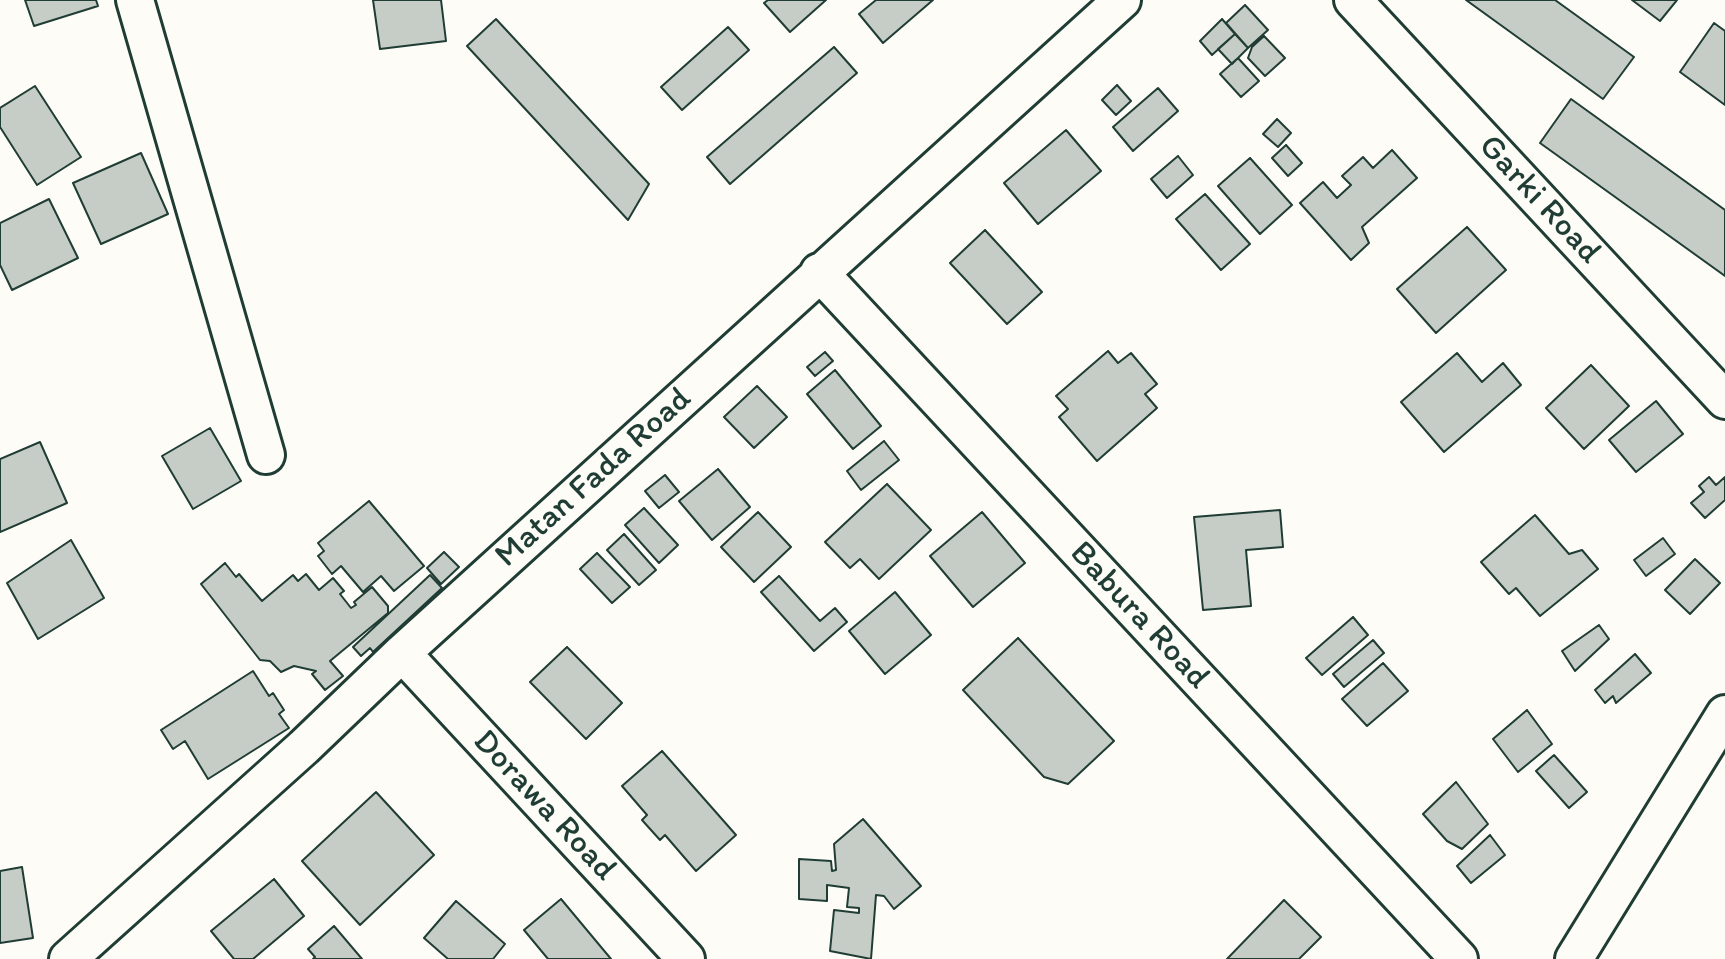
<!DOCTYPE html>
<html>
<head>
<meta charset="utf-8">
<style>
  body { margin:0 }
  canvas { display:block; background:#fdfcf7 }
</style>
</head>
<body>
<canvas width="1725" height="959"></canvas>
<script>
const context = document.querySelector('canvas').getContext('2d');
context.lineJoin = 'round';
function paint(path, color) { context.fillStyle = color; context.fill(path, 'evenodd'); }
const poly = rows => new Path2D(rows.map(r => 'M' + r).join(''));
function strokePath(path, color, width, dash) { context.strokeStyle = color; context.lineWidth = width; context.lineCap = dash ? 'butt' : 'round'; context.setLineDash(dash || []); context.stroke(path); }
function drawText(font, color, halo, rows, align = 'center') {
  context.font = font + ' Itim,sans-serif'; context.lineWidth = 6; context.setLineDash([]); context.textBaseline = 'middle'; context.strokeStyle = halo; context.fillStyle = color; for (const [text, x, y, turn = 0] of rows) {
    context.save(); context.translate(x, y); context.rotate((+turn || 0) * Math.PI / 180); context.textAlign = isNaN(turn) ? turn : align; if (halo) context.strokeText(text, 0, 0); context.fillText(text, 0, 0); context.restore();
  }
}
const building = poly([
  [25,0,96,0,98,6,34,26,25,0],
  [373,0,441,0,446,41,380,49,373,0],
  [768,0,826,0,790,32,764,3,768,0],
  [876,0,933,0,883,43,859,14,876,0],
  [1466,0,1555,0,1634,57,1603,99,1466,0],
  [1632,0,1677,0,1660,21,1632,0],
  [1245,5,1268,30,1248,48,1226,23,1245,5],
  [496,19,649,184,628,220,467,46,496,19],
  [1222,19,1235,34,1212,55,1200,41,1222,19],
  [1714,23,1725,31,1725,105,1680,72,1714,23],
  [728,27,749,50,682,110,661,87,728,27],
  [1235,34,1248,48,1232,64,1218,49,1235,34],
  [1264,36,1285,58,1265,76,1248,58,1252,47,1264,36],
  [834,47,857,73,730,184,707,157,834,47],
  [1238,58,1259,81,1241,97,1220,74,1238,58],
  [1117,85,1131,101,1116,115,1102,100,1117,85],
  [35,86,81,157,37,185,0,127,0,108,35,86],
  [1158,88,1178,111,1133,151,1113,127,1158,88],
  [1571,99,1725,210,1725,276,1540,143,1571,99],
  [1277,119,1291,133,1278,147,1263,134,1277,119],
  [1066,130,1101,171,1038,224,1004,183,1066,130],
  [1286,145,1302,163,1288,176,1272,158,1286,145],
  [1392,150,1417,178,1362,227,1369,243,1351,260,1300,203,1323,182,1337,198,1351,185,1342,176,1363,157,1373,168,1392,150],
  [141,153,168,214,101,244,73,183,141,153],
  [1178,156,1193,175,1167,198,1151,179,1178,156],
  [1250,158,1292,205,1260,234,1218,186,1250,158],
  [1205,194,1250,244,1221,270,1176,219,1205,194],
  [49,199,78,258,12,290,0,265,0,223,49,199],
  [1467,227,1506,270,1436,333,1397,289,1467,227],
  [985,230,1042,292,1007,324,950,263,985,230],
  [1108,351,1118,363,1131,353,1157,384,1145,394,1157,408,1097,461,1059,417,1068,409,1056,396,1108,351],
  [825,352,833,361,815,376,807,367,825,352],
  [1457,353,1482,382,1503,363,1521,385,1444,452,1401,402,1457,353],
  [1591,365,1629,406,1584,449,1546,408,1591,365],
  [835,370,881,426,853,449,807,394,835,370],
  [757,386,787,417,754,448,724,417,757,386],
  [1656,401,1683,434,1636,472,1609,440,1656,401],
  [210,428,241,481,193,509,162,456,210,428],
  [884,441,899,460,861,490,847,471,884,441],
  [40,442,67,503,0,532,0,459,40,442],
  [718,469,750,507,712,540,679,501,718,469],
  [665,475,679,492,659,508,645,491,665,475],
  [1709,477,1716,485,1725,477,1725,500,1705,518,1691,503,1704,492,1699,486,1709,477],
  [887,484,931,530,879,579,860,559,850,568,825,542,887,484],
  [369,501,424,566,394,591,381,576,363,592,341,566,332,574,318,556,324,551,318,543,369,501],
  [644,508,678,545,659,563,625,525,644,508],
  [1280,510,1283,547,1246,550,1251,606,1203,610,1194,517,1280,510],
  [758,512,791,547,754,582,721,547,758,512],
  [982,512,1025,563,973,607,930,556,982,512],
  [1535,515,1569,554,1582,550,1598,569,1540,616,1516,588,1509,594,1481,562,1535,515],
  [624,534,656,570,639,585,607,550,624,534],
  [1663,538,1675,554,1646,576,1634,560,1663,538],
  [71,540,104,598,38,639,7,583,71,540],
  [444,552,459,567,441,584,427,568,444,552],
  [597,553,630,587,612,603,580,569,597,553],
  [1695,559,1720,583,1690,614,1665,590,1695,559],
  [225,563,236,577,239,574,262,601,293,575,298,581,306,574,319,590,333,578,344,591,340,594,351,608,356,605,354,602,372,587,388,606,388,613,330,661,343,676,325,690,312,674,316,671,294,666,281,672,270,661,260,660,201,584,225,563],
  [430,575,442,588,373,652,370,648,361,656,353,647,430,575],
  [779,576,820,621,835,608,847,622,814,651,761,592,779,576],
  [895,592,931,635,885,674,849,631,895,592],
  [1353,617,1368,635,1322,675,1306,658,1353,617],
  [1599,625,1609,639,1575,671,1562,651,1599,625],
  [1018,638,1114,741,1068,784,1044,777,963,690,1018,638],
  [1373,640,1384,653,1344,687,1333,674,1373,640],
  [567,647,622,703,586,739,530,682,567,647],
  [1635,654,1651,673,1616,703,1613,696,1605,703,1595,690,1635,654],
  [1383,663,1408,691,1367,726,1342,699,1383,663],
  [253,671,269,696,273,693,284,710,279,714,289,728,208,779,185,741,173,749,161,730,253,671],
  [1527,710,1552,744,1518,772,1493,739,1527,710],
  [662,751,736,835,696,871,665,835,660,840,642,820,647,815,622,786,662,751],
  [1554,755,1587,792,1569,808,1536,771,1554,755],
  [1456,782,1488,824,1462,849,1447,841,1423,814,1456,782],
  [376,792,434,855,360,925,302,861,376,792],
  [863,819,921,886,894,909,884,896,876,895,871,959,830,951,834,910,859,913,859,908,847,907,849,888,827,885,827,901,799,899,799,859,831,861,832,871,836,870,834,844,863,819],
  [1490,835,1505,855,1471,883,1457,866,1490,835],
  [22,867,33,938,0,943,0,871,22,867],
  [274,879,304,916,253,959,234,959,211,931,274,879],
  [561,899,611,959,548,959,524,930,561,899],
  [1284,900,1321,937,1299,959,1227,959,1284,900],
  [456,901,505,944,493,959,448,959,424,938,456,901],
  [334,926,362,959,313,959,315,957,308,949,334,926]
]);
const minor = poly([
  [135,0,266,455],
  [1353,0,1725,400],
  [819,272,1459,959],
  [402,653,686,959],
  [68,959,304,747,402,653,1122,0],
  [1574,959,1725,714]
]);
const streetNames = [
  ["Garki Road",1539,200,47],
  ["Matan Fada Road",594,478,-42],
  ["Babura Road",1139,616,47],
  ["Dorawa Road",544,806,47]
];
paint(building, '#c6cdc7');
strokePath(building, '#1f3d34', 2);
strokePath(minor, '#1f3d34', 42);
strokePath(minor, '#fdfcf7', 36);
drawText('34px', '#1f3d34', '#fdfcf7', streetNames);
</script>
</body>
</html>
